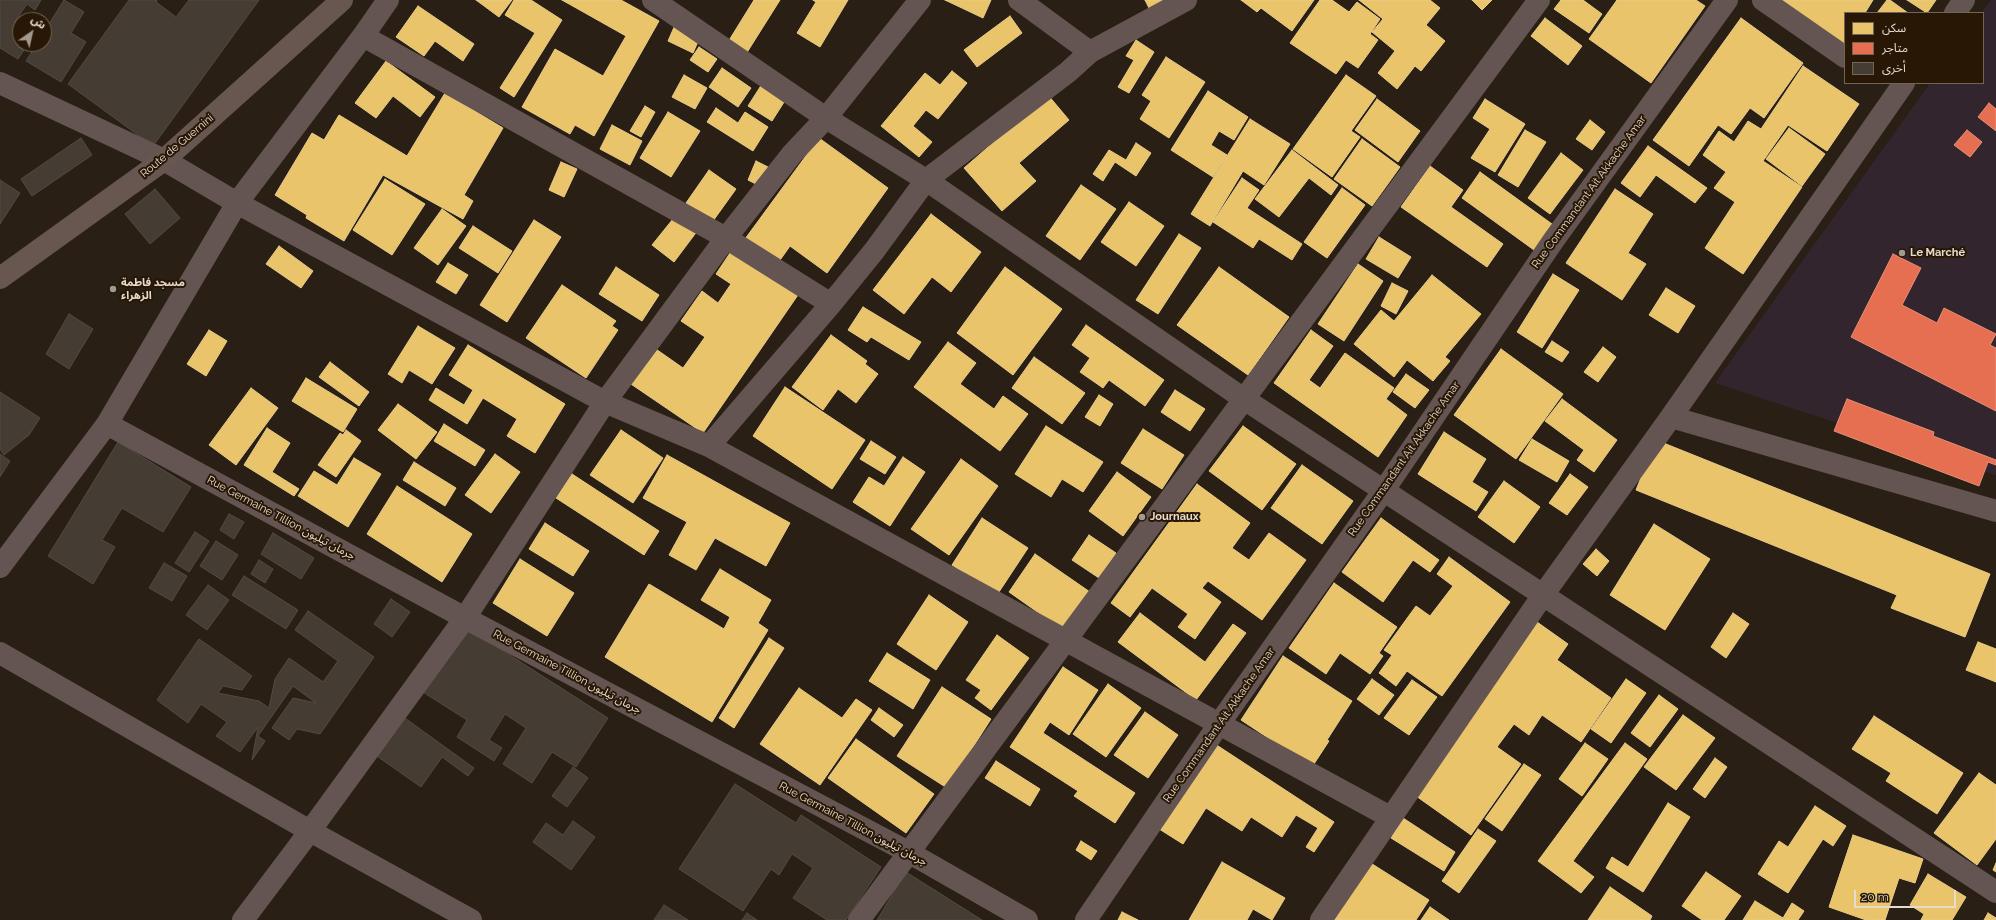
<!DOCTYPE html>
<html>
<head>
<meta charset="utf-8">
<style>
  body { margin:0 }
  #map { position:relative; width:1996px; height:920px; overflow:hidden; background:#291f14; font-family:Raleway,"Noto Sans Arabic",sans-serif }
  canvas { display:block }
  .legend { position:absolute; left:1844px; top:12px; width:140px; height:72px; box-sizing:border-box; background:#271704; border:1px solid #736555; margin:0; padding:5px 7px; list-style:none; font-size:12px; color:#e6dbcf }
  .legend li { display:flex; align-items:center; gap:8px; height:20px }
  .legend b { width:20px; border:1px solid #736555 }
  .north { position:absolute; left:12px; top:12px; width:40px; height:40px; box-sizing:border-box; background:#271704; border:1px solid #736555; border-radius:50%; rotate:34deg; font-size:11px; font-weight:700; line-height:16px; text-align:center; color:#e6dbcf }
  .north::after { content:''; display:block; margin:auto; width:14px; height:18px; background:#a4998e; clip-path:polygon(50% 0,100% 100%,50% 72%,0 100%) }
  .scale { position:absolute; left:1854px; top:890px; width:102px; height:18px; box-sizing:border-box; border:2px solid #e6dbcf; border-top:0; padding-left:5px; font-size:12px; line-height:14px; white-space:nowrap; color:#e6dbcf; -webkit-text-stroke:3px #271704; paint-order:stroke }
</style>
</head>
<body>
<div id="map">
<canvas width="1996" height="920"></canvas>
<ul class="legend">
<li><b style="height:11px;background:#e9c46a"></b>سكن</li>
<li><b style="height:11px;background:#e76f51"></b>متاجر</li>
<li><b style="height:11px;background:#453d33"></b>أخرى</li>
</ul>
<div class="north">ش</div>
<div class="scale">20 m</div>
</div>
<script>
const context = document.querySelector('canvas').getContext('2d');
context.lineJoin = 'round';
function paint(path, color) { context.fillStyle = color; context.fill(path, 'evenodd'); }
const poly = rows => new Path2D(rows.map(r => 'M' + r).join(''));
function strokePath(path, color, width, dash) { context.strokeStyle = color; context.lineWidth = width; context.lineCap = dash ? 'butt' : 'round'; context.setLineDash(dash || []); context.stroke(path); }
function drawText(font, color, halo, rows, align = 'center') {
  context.font = font + ' Raleway,"Noto Sans Arabic",sans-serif'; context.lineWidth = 4; context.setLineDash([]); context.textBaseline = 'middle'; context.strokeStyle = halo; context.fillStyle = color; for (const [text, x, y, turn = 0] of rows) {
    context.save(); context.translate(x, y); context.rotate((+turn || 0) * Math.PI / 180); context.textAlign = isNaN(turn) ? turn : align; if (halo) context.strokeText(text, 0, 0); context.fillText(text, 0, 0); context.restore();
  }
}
const commercial = poly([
  [1991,0,1996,0,1996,475,1715,383,1930,83,1983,83,1983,13,1981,13]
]);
const homes = poly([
  [476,0,512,0,499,17,476,0],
  [514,0,531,0,562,20,514,97,500,88,535,33,505,15,514,0],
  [562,0,621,0,659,21,594,136,575,125,570,134,522,107,555,49,603,76,626,36,562,0],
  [754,0,780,0,746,54,728,42,754,0],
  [813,0,848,0,820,47,797,33,816,2,813,0],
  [945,0,991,0,983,18,945,0],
  [1145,0,1165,0,1149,8,1145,0],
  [1241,0,1314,0,1292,31,1261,8,1257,12,1241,0],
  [1320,0,1332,0,1349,12,1357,2,1380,19,1370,34,1378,40,1358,68,1346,60,1336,74,1290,43,1320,0],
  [1359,0,1430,0,1440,8,1426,25,1445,41,1421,71,1415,66,1397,89,1378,73,1395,51,1372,32,1383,19,1359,0],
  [1472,0,1492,0,1482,10,1472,0],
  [1561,0,1583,0,1602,14,1589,33,1554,9,1561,0],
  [1617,0,1696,0,1705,6,1651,83,1589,39,1617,0],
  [1773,0,1873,0,1865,13,1845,13,1845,44,1773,0],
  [1887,0,1890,0,1908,13,1877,13,1887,0],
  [1907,0,1936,0,1927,13,1907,0],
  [418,6,474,44,463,61,435,41,424,56,396,37,418,6],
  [1010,16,1022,33,977,67,964,50,1010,16],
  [1545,18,1582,46,1568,65,1531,36,1545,18],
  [1741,18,1803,63,1764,118,1750,108,1731,134,1718,125,1689,166,1653,140,1741,18],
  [675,25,700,37,693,53,668,41,675,25],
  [1136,40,1154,52,1129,93,1118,87,1134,60,1126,56,1136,40],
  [699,47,717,59,708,72,690,60,699,47],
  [1166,57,1205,82,1169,138,1140,119,1151,101,1142,95,1166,57],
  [386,61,435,97,420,117,393,96,376,118,355,103,386,61],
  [1803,66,1859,104,1827,151,1788,125,1763,161,1802,187,1743,274,1705,248,1735,202,1714,188,1726,172,1703,155,1719,131,1734,142,1748,121,1761,129,1803,66],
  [722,68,751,88,738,107,709,87,722,68],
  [952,71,967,83,938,119,926,110,913,126,932,142,919,157,881,126,925,73,940,85,952,71],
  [684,75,707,88,695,109,672,97,684,75],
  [1346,75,1376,96,1351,131,1360,137,1332,177,1293,149,1346,75],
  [762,84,786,99,772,121,748,106,762,84],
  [1208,91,1248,117,1234,140,1219,131,1211,145,1227,155,1213,177,1171,150,1208,91],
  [445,93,503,128,464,195,473,201,463,219,383,175,344,241,306,218,307,215,275,195,312,133,324,140,339,115,407,156,445,93],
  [1048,95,1069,120,1019,163,1036,181,1002,211,964,168,1048,95],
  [1377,99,1420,131,1398,162,1355,130,1377,99],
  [1485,99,1525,124,1495,172,1471,158,1490,129,1473,118,1485,99],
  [645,106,655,112,641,137,630,131,645,106],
  [716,108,738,123,745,112,768,127,753,151,707,122,716,108],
  [668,112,700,131,671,177,640,158,668,112],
  [1250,119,1290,144,1264,185,1243,171,1210,226,1191,214,1250,119],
  [1590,120,1605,132,1592,150,1576,139,1590,120],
  [612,125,642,141,630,165,600,149,612,125],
  [1789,128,1825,154,1802,186,1766,159,1789,128],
  [1525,130,1546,142,1518,187,1498,175,1525,130],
  [819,138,888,188,827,273,790,246,778,263,745,239,819,138],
  [1362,139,1400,167,1372,206,1334,179,1362,139],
  [1136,143,1151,153,1136,176,1115,162,1103,181,1093,174,1109,150,1126,160,1136,143],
  [1648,146,1707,188,1695,203,1656,175,1640,197,1621,183,1648,146],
  [1292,150,1338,185,1331,195,1309,178,1279,217,1255,199,1292,150],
  [1561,153,1583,170,1550,214,1528,198,1561,153],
  [756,161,770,168,762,187,748,180,756,161],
  [561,162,577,169,564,197,549,190,561,162],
  [1430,166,1463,190,1451,207,1503,244,1487,267,1401,207,1430,166],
  [709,170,736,189,713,221,686,203,709,170],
  [1480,172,1552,224,1534,250,1462,198,1480,172],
  [1242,178,1259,190,1247,208,1302,244,1292,260,1259,239,1253,248,1213,222,1242,178],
  [385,179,425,204,392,255,353,230,385,179],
  [1081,185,1116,209,1080,260,1046,236,1081,185],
  [1342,188,1365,205,1327,258,1304,242,1342,188],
  [1615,189,1653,214,1628,253,1646,264,1622,300,1566,263,1615,189],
  [1129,202,1164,226,1136,266,1101,242,1129,202],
  [442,209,466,226,438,265,414,248,442,209],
  [677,214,698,230,674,262,652,245,677,214],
  [931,214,981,252,951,292,932,277,904,314,873,290,931,214],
  [534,220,561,237,507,322,480,305,534,220],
  [473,226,512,251,498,273,459,248,473,226],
  [1179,234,1201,248,1158,314,1136,300,1179,234],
  [1379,237,1411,257,1398,278,1366,259,1379,237],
  [279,246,313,271,301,288,266,264,279,246],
  [734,247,800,292,703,433,628,382,653,347,683,368,705,337,681,321,702,291,718,303,731,284,716,274,734,247],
  [448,263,468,275,456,294,436,282,448,263],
  [1358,264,1383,281,1344,341,1318,324,1358,264],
  [616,267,659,295,642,321,599,294,616,267],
  [1005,267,1062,309,1013,375,957,333,1005,267],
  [1219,267,1289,317,1248,375,1177,325,1219,267],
  [1553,274,1579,290,1542,348,1517,332,1553,274],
  [1432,275,1481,314,1445,357,1450,361,1433,381,1407,360,1394,377,1354,344,1381,310,1394,321,1432,275],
  [1392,283,1408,291,1396,314,1381,306,1392,283],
  [562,285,616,321,612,326,618,330,586,378,526,338,562,285],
  [1666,288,1695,306,1678,333,1649,315,1666,288],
  [863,307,921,342,909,360,871,337,867,342,848,330,863,307],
  [1086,325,1164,380,1145,406,1109,380,1103,388,1080,372,1090,358,1072,345,1086,325],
  [418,326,455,348,432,384,409,370,402,383,388,374,418,326],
  [209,330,227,341,206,376,187,364,209,330],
  [1311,330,1333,346,1309,380,1320,388,1345,353,1394,388,1386,399,1407,415,1378,457,1274,383,1311,330],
  [831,335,867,361,865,364,878,374,856,403,838,389,823,410,792,387,831,335],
  [1552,341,1569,352,1562,362,1545,352,1552,341],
  [948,342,976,363,960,384,994,409,1003,396,1028,414,1000,451,914,387,948,342],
  [468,345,565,404,535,453,507,436,517,419,483,398,467,424,429,400,436,388,464,405,473,390,449,375,468,345],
  [1603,347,1616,357,1598,382,1584,372,1603,347],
  [1501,349,1563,394,1516,459,1454,415,1501,349],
  [1034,357,1085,393,1062,424,1012,388,1034,357],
  [330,362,369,392,359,406,319,377,330,362],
  [1406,374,1429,390,1415,408,1393,392,1406,374],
  [306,378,357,409,343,432,292,401,306,378],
  [785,387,865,440,832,489,753,436,785,387],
  [251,388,278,408,236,465,209,445,251,388],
  [1175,390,1205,409,1190,431,1161,412,1175,390],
  [1099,395,1113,404,1100,426,1085,417,1099,395],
  [1562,399,1617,440,1594,472,1577,460,1584,450,1545,421,1562,399],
  [398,404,437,432,416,459,378,430,398,404],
  [444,424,485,450,475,466,434,441,444,424],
  [1046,426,1103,462,1083,492,1062,479,1051,497,1015,474,1046,426],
  [1243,426,1296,464,1262,510,1209,471,1243,426],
  [267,428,290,443,272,472,299,489,294,496,244,465,267,428],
  [1143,429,1184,455,1162,489,1121,463,1143,429],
  [346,430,361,441,336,477,318,465,340,433,343,435,346,430],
  [621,430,663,458,633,503,590,475,621,430],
  [1444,432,1486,459,1472,482,1488,492,1476,511,1418,474,1444,432],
  [1532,439,1569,461,1557,482,1519,460,1532,439],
  [1656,440,1990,574,1965,637,1891,608,1897,595,1636,490,1656,440],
  [871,441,896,457,885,474,860,459,871,441],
  [495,454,520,472,491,513,465,495,495,454],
  [667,455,790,523,766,566,715,538,696,570,669,555,687,522,643,498,667,455],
  [903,457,925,472,890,526,853,502,869,477,884,486,903,457],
  [354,458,381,474,348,527,298,496,314,471,337,485,354,458],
  [961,459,998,486,949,555,911,529,961,459],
  [414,462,456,488,445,506,403,480,414,462],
  [1302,465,1353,501,1322,544,1271,508,1302,465],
  [1117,472,1151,497,1123,536,1089,511,1117,472],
  [572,474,659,531,644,555,556,498,572,474],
  [1570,474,1588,487,1567,515,1549,503,1570,474],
  [1504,481,1540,507,1514,543,1478,517,1504,481],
  [1197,484,1250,523,1232,548,1249,560,1269,533,1306,560,1262,620,1208,581,1202,588,1221,602,1195,639,1178,627,1188,614,1152,588,1130,617,1111,603,1197,484],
  [397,486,472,534,442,582,367,534,397,486],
  [982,518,1028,548,997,595,952,565,982,518],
  [1381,518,1439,560,1430,572,1413,560,1383,602,1342,572,1381,518],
  [545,523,589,551,573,576,529,549,545,523],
  [1654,524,1710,559,1665,630,1610,595,1654,524],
  [1089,535,1116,553,1099,578,1072,560,1089,535],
  [1596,549,1609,561,1597,576,1583,564,1596,549],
  [1035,554,1090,592,1063,630,1009,592,1035,554],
  [1449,557,1510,602,1442,696,1407,671,1396,686,1379,673,1392,655,1384,650,1416,606,1430,616,1453,586,1437,574,1449,557],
  [520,559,574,593,547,636,493,603,520,559],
  [720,569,771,600,758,623,768,630,712,722,605,657,649,584,724,629,730,617,701,600,720,569],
  [1334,583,1397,627,1379,653,1383,656,1370,674,1340,653,1326,674,1289,648,1334,583],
  [929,595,968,622,936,670,897,644,929,595],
  [1140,613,1205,662,1233,624,1246,633,1196,700,1118,642,1140,613],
  [1733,613,1749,624,1726,658,1711,647,1733,613],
  [1537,622,1568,644,1557,660,1611,698,1581,742,1542,715,1529,735,1514,724,1497,747,1521,764,1471,835,1416,796,1537,622],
  [997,635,1029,658,991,710,975,698,981,690,966,680,997,635],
  [769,638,784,648,734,728,719,718,769,638],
  [1978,642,1996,649,1996,682,1966,670,1978,642],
  [887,653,930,680,913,709,869,681,887,653],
  [1283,656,1352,701,1327,740,1329,741,1312,767,1241,720,1283,656],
  [1063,667,1098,690,1069,735,1050,722,1043,733,1135,793,1115,823,1074,796,1078,791,1010,747,1063,667],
  [1372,679,1394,695,1379,715,1357,699,1372,679],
  [1626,679,1646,693,1611,743,1591,729,1626,679],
  [1412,680,1437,697,1409,735,1384,718,1412,680],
  [1108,684,1141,708,1106,757,1073,734,1108,684],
  [942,687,991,719,947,788,897,756,942,687],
  [799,688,842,718,856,699,872,710,820,785,760,744,799,688],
  [1659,695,1678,709,1650,747,1631,733,1659,695],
  [879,708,903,725,894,737,871,720,879,708],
  [1145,712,1178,735,1148,778,1114,755,1145,712],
  [1683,715,1715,738,1676,790,1644,767,1683,715],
  [1874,716,1963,773,1937,814,1886,781,1891,773,1852,749,1874,716],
  [856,739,934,794,906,833,828,778,856,739],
  [1212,742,1334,822,1314,852,1306,847,1318,828,1296,815,1282,837,1251,817,1242,831,1206,808,1183,844,1156,827,1212,742],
  [1585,743,1608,759,1582,796,1559,779,1585,743],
  [1625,743,1647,759,1573,861,1594,877,1581,893,1538,861,1625,743],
  [1715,758,1727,767,1705,798,1693,789,1715,758],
  [996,761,1040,789,1030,806,985,778,996,761],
  [1524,764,1541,775,1502,831,1485,819,1524,764],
  [1979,773,1996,785,1996,839,1977,865,1934,833,1979,773],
  [1668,803,1690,817,1643,892,1606,868,1612,857,1628,867,1668,803],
  [1815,806,1846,826,1833,846,1823,839,1788,893,1758,874,1779,841,1788,847,1815,806],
  [1403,818,1455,852,1444,871,1391,838,1403,818],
  [1478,829,1496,841,1459,893,1442,881,1478,829],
  [1853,835,1923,859,1915,883,1899,878,1885,920,1866,920,1829,907,1853,835],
  [1081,841,1097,851,1091,860,1076,850,1081,841],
  [1222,862,1285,898,1272,920,1253,909,1247,920,1189,920,1222,862],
  [1369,862,1429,900,1416,920,1332,920,1369,862],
  [1996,863,1996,872,1993,870,1996,863],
  [1706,872,1741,896,1724,920,1702,920,1682,906,1706,872],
  [1928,874,1966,897,1952,920,1921,920,1924,914,1910,905,1928,874],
  [1610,887,1652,916,1650,920,1588,920,1610,887],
  [1755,901,1783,918,1792,903,1804,911,1798,920,1743,920,1755,901],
  [1430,907,1449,920,1421,920,1430,907],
  [1122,912,1138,920,1118,920,1122,912],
  [1988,913,1996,918,1996,920,1984,920,1988,913]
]);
const shops = poly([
  [1989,103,1996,109,1996,131,1978,117,1989,103],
  [1967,130,1982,142,1970,157,1954,145,1967,130],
  [1893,254,1921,268,1902,305,1937,323,1944,308,1996,334,1990,345,1996,348,1996,411,1851,337,1893,254],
  [1847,399,1934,432,1933,436,1996,460,1996,465,1988,462,1979,486,1834,431,1847,399]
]);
const building = poly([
  [0,0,41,0,35,10,27,4,14,23,20,27,20,44,28,44,18,59,0,48,0,0],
  [64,0,84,12,71,33,86,42,61,82,26,61,37,44,44,44,44,32,64,0],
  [129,0,157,0,156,2,176,17,189,0,259,0,153,146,68,84,129,0],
  [81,138,92,155,32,196,21,179,81,138],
  [0,180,20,193,0,224,0,180],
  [155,189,180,218,150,244,125,214,155,189],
  [69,314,93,329,69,369,46,354,69,314],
  [0,392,40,418,29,435,4,455,0,449,0,392],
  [118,442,191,487,163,532,122,508,102,540,115,547,93,584,48,556,118,442],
  [0,454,10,461,0,477,0,454],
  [229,514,244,522,234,539,220,530,229,514],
  [195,532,209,541,189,572,175,563,195,532],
  [273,533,314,558,301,579,261,554,273,533],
  [216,541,238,555,222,580,200,566,216,541],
  [259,560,273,569,265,583,251,574,259,560],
  [164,563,187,576,172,601,149,588,164,563],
  [244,576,298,610,286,629,232,595,244,576],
  [208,585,229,600,207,630,186,615,208,585],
  [391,599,410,612,392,637,374,624,391,599],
  [308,611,374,657,320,734,297,729,289,740,272,728,293,698,316,703,293,686,258,736,265,741,252,760,258,727,240,752,216,736,227,722,201,704,188,723,157,700,199,639,252,676,242,690,223,686,218,693,259,701,269,708,275,679,289,658,323,682,338,661,295,630,308,611],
  [466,627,608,718,576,767,552,752,532,783,503,764,526,728,505,714,489,740,502,748,494,761,457,737,467,720,423,692,466,627],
  [402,716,474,768,468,776,442,757,421,787,374,754,402,716],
  [573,767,588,778,567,807,552,796,573,767],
  [735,784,796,823,801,815,881,867,846,920,827,920,793,898,813,868,792,854,779,875,771,869,743,911,679,869,735,784],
  [573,821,595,837,571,870,533,842,546,823,563,835,573,821],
  [906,872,982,920,877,920,906,872],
  [664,905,688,920,654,920,664,905],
  [747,913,757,920,742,920,747,913]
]);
const street = poly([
  [653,0,826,118,926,180,1244,399,1996,892],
  [1019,0,1090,52],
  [1763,0,1845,57],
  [1955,13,1964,0],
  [363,36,726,238,831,304],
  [0,83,164,160,237,203,605,402,709,446,1390,817],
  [1671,417,1996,511],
  [107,424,465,618,908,852,1027,920],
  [709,446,831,304,874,251,926,180,1068,72,1090,52,1186,0],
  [0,567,107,424,237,203,363,36,388,0],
  [0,653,310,831,471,920],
  [243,920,310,831,465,618,605,402,726,238,792,154,826,118,920,0],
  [859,920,1539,0],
  [1086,920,1219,724,1384,490,1553,241,1727,0],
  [1321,920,1543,595,1671,417,1904,83]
]);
const secondary = poly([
  [0,278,164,160,342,0]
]);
const markers = [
  [1902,253,4,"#a4998e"],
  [113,289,4,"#a4998e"],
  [1142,517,4,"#a4998e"]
];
const streetNames = [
  ["Route de Guernini",177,146,-40],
  ["Rue Commandant Ait Akkache Amar",1589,192,-54],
  ["Rue Commandant Ait Akkache Amar",1404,459,-55],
  ["Rue Germaine Tillion جرمان تيليون",281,518,28],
  ["Rue Germaine Tillion جرمان تيليون",567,672,28],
  ["Rue Commandant Ait Akkache Amar",1219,725,-55],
  ["Rue Germaine Tillion جرمان تيليون",853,824,28]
];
const poiNames = [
  ["Le Marché",1910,253],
  ["مسجد فاطمة",121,283],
  ["الزهراء",121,296],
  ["Journaux",1150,517]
];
paint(commercial, '#33252e');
paint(homes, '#e9c46a');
strokePath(homes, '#e8cb88', 1);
paint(shops, '#e76f51');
strokePath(shops, '#e78f77', 1);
paint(building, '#453d33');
strokePath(building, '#534b42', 1);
strokePath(street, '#645552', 22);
strokePath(secondary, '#685651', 22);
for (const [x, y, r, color] of markers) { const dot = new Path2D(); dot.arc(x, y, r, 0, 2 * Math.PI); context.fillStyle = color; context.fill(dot); strokePath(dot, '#271704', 1.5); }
drawText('11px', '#e6dbcf', '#271704', streetNames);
drawText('bold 11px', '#e6dbcf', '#271704', poiNames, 'left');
</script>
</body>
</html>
